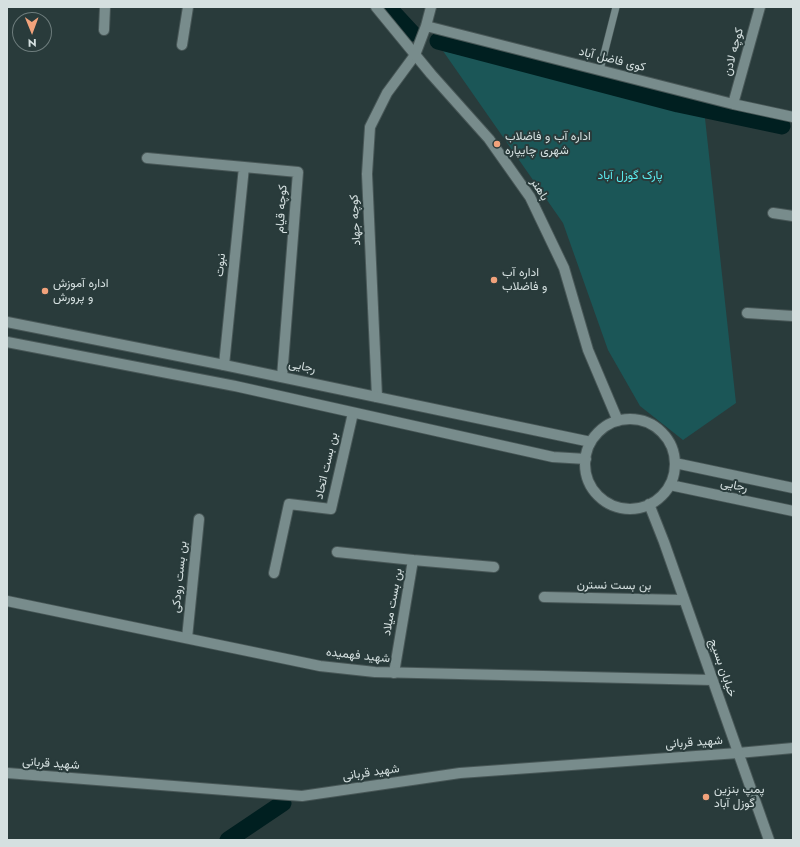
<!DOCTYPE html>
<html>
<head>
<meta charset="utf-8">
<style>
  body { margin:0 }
  #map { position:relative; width:800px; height:847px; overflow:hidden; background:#293b3b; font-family:Jost,sans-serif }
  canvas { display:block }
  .frame { position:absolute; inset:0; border:8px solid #d5e0e0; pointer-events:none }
  .north { position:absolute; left:12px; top:12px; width:40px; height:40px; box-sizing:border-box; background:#293b3b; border:1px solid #6e7d7d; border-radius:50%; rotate:179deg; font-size:11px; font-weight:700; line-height:16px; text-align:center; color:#d5e0e0 }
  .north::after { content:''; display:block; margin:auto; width:14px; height:18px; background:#f1a27b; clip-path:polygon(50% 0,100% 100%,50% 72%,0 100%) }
</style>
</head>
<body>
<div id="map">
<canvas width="800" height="847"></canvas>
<div class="frame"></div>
<div class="north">N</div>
</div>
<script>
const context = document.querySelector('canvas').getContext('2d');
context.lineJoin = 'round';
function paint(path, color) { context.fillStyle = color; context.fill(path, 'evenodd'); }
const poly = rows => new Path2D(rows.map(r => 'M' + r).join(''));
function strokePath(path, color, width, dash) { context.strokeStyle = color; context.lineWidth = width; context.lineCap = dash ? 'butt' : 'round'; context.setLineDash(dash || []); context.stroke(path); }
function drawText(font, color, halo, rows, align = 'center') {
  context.font = font + ' Jost,Vazirmatn,sans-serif'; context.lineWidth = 4; context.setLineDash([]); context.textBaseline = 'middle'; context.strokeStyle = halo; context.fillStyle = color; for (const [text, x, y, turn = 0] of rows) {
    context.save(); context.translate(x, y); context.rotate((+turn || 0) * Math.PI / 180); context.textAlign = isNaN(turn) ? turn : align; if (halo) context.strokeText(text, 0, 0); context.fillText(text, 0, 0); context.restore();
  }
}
const green = poly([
  [443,51,704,109,736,403,683,440,640,406,608,350,563,223]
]);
const canal = poly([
  [388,7,412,33],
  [438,41,678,104,782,126],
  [228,840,283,803]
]);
const lane = poly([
  [600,70,616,7]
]);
const street = poly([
  [426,26,733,104,793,117],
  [104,30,105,7],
  [182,45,188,7],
  [733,104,760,7],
  [147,158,298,172,282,377],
  [773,213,793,216],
  [747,313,793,316],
  [224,365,244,167],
  [377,397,367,174,370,127,387,93,415,55,426,26,431,7],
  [337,552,413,560,394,673],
  [413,560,494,567],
  [274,573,289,504,331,509,353,413],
  [544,597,684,600],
  [187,638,199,519],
  [7,773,302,796,460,773,738,753,793,748]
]);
const secondary = poly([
  [376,7,431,74,489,139,530,197,564,268,588,350,618,421],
  [7,322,224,365,591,442],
  [7,342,235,386,553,457,586,459],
  '585 464a45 45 0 1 1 90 0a45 45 0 1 1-90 0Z',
  [675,463,793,488],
  [670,485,793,511],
  [649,504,664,542,769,840],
  [7,601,320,666,375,672,712,680]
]);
const markers = [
  [497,144,4,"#f1a27b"],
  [494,280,4,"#f1a27b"],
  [45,291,4,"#f1a27b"],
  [706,797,4,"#f1a27b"]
];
const streetNames = [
  ["کوچه لادن",734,52,-75],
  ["کوی فاضل آباد",612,60,14],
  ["باهنر",539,190,59],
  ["کوچه قیام",282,209,-86],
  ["کوچه جهاد",356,220,-93],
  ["نبوت",221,265,-84],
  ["رجایی",302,367,12],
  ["بن بست اتحاد",327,466,-77],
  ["رجایی",734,486,12],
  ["بن بست رودکی",180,577,-84],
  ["بن بست نسترن",614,586,1],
  ["بن بست میلاد",393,602,-80],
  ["شهید فهمیده",358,656,6],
  ["خیابان بسیج",722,668,71],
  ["شهید قربانی",694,743,-4],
  ["شهید قربانی",51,764,4],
  ["شهید قربانی",371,773,-8]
];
const poiNames = [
  ["اداره آب و فاضلاب",505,137],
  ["شهری چایپاره",505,151],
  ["اداره آب",502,273],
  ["و فاضلاب",502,287],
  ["اداره آموزش",53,284],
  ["و پرورش",53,298],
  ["پمپ بنزین",714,790],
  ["گوزل آباد",714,804]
];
const parkNames = [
  ["پارک گوزل آباد",630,176]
];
paint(green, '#1b5657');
strokePath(canal, '#001f20', 17);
strokePath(lane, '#485757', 8);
strokePath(street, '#485757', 12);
strokePath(secondary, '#485757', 12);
strokePath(lane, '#788c8c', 7);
strokePath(street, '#788c8c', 10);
strokePath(secondary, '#788c8c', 10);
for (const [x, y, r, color] of markers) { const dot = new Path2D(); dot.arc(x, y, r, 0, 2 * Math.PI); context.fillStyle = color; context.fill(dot); strokePath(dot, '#293b3b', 1.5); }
drawText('12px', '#d5e0e0', '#293b3b', streetNames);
drawText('12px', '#d5e0e0', '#293b3b', poiNames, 'left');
drawText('12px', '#5ceef1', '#293b3b', parkNames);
</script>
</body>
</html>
